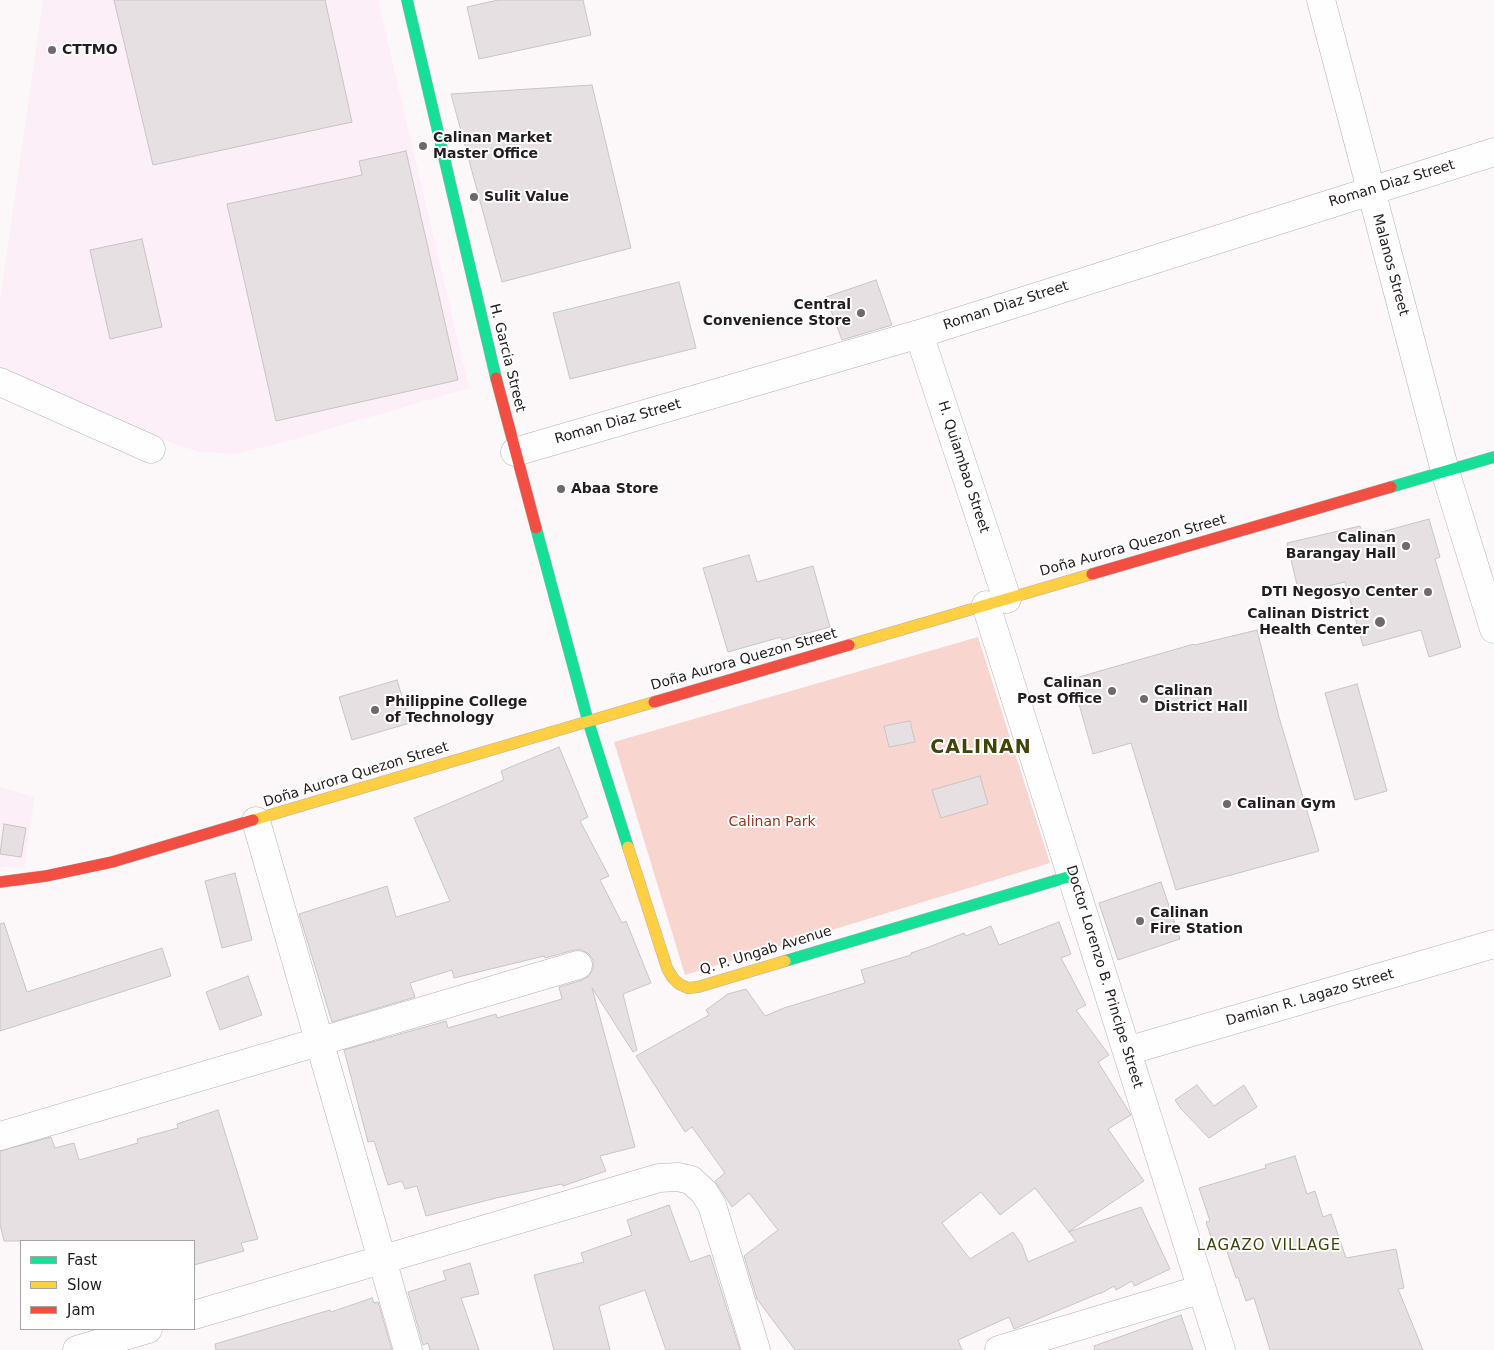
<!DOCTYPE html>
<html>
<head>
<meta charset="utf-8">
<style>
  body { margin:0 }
  #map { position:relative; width:1494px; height:1350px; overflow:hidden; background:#fcf8fa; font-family:"DejaVu Sans",sans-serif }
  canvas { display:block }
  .legend { position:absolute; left:20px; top:1240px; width:175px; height:90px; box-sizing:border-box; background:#fff; border:1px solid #a7a4a6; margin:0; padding:6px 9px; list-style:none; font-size:15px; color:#231c21 }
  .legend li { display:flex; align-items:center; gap:10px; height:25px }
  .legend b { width:25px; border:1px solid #a7a4a6 }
</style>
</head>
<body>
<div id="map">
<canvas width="1494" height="1350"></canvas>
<ul class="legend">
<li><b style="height:6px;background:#16e098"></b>Fast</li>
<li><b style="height:6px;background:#ffcf43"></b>Slow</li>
<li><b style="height:6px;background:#f24e42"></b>Jam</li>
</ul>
</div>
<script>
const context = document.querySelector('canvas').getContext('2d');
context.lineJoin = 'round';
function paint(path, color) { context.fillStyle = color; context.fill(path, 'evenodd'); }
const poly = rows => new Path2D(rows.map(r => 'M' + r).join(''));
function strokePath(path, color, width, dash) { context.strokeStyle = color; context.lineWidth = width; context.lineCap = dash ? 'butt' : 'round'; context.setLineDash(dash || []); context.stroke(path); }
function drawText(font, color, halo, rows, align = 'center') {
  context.font = font + ' "DejaVu Sans",sans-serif'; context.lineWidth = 4; context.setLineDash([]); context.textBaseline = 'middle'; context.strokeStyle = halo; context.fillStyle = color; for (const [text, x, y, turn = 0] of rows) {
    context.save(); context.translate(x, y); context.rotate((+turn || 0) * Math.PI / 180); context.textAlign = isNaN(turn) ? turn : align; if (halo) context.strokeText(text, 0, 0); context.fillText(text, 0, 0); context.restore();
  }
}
const built = poly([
  [43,0,378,0,469,388,278,444,234,454,199,452,148,435,0,368,0,300],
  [0,787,35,797,24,868,0,867]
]);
const green = poly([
  [978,637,1050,863,685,975,614,742]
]);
const building = poly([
  [114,0,325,0,352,122,153,165,114,0],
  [498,0,583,0,591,35,479,59,467,7,498,0],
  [592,85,631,248,502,282,451,94,592,85],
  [406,151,458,380,276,421,227,204,362,175,359,161,406,151],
  [142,239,162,327,110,339,90,250,142,239],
  [876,280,892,325,842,340,826,297,876,280],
  [679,282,696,348,570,379,553,313,679,282],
  [1429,519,1440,557,1435,559,1461,647,1429,657,1421,630,1363,646,1345,582,1299,593,1287,543,1360,526,1363,537,1429,519],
  [749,555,757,582,813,566,830,627,782,640,781,637,728,652,703,568,749,555],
  [1257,630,1279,717,1319,851,1176,890,1131,743,1093,754,1072,679,1194,644,1195,645,1257,630],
  [397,680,410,723,352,740,339,697,397,680],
  [1357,684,1387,791,1355,800,1325,693,1357,684],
  [910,721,915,742,889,747,884,726,910,721],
  [559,747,588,817,580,821,609,876,600,880,622,923,626,921,651,983,623,994,637,1050,633,1052,592,988,635,1147,600,1156,606,1171,563,1186,562,1184,496,1198,426,1216,417,1186,405,1189,402,1181,388,1185,374,1141,368,1142,344,1050,446,1021,448,1028,496,1014,497,1018,562,999,559,987,582,980,589,976,593,969,593,960,589,954,582,950,574,950,545,958,544,956,454,978,452,970,410,983,415,997,332,1022,299,914,387,886,396,917,450,901,414,818,504,780,501,771,559,747],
  [980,776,988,804,941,818,932,790,980,776],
  [4,824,26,828,21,857,0,854,4,824],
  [235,873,252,940,222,948,205,881,235,873],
  [1161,882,1180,939,1118,960,1099,903,1161,882],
  [1059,922,1071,954,1061,958,1086,1005,1076,1010,1109,1055,1098,1062,1131,1115,1108,1129,1144,1181,1068,1232,1141,1207,1170,1269,1134,1286,1132,1281,1116,1290,1114,1286,1100,1294,1100,1293,1014,1329,1009,1317,958,1340,962,1350,795,1350,757,1299,744,1256,778,1230,749,1193,732,1207,715,1181,725,1173,692,1127,685,1132,636,1056,709,1015,706,1010,728,994,746,989,765,1016,784,1008,865,983,861,970,911,955,911,953,929,947,964,933,966,936,991,926,999,945,1059,922],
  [1035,1188,1076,1241,1028,1262,1022,1245,1013,1232,970,1259,942,1223,981,1192,1000,1215,1035,1188],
  [4,923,27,992,162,948,171,976,0,1031,0,924,4,923],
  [248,976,262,1015,220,1030,206,992,248,976],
  [1197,1085,1214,1106,1244,1085,1257,1107,1209,1138,1181,1109,1175,1100,1197,1085],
  [218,1110,258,1239,241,1243,244,1251,194,1265,194,1241,4,1241,0,1224,0,1151,51,1137,55,1148,74,1143,79,1160,138,1143,137,1139,178,1128,177,1124,218,1110],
  [1295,1156,1307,1194,1315,1191,1323,1217,1331,1214,1346,1258,1396,1249,1404,1288,1398,1289,1423,1350,1270,1350,1254,1298,1246,1301,1238,1277,1236,1278,1225,1246,1215,1249,1206,1222,1210,1221,1199,1188,1266,1168,1265,1165,1295,1156],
  [669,1205,690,1262,710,1255,740,1350,666,1350,645,1290,599,1306,610,1350,554,1350,534,1275,584,1262,581,1253,632,1235,627,1220,669,1205],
  [470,1263,479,1294,461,1298,479,1350,430,1350,428,1343,423,1345,408,1292,446,1280,443,1271,470,1263],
  [372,1298,374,1303,378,1302,392,1350,216,1350,215,1344,330,1310,331,1312,372,1298],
  [1181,1315,1193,1350,1095,1350,1094,1346,1181,1315]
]);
const street = poly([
  [1321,0,1445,471,1494,629],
  [919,334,1007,599],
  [0,382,151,449],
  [515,452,919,334,1494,152],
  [986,605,1221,1350],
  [256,821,408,1350],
  [1127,1051,1494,944],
  [0,1136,578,965],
  [194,1315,659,1178,678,1177,691,1180,704,1192,712,1205,756,1350],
  [77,1350,148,1329],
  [999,1350,1202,1289]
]);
const fast = poly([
  [407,0,496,378],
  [1391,487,1494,457],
  [536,528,588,721,628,847],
  [785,961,1071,876]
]);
const slow = poly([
  [849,645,1092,574],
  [253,820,654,702],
  [628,847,667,968,672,977,679,984,688,988,698,987,785,961]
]);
const jam = poly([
  [496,378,536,528],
  [1092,574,1391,487],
  [654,702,849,645],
  [0,882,46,876,112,862,253,820]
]);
const markers = [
  [52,50,5,"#6f696d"],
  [423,146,5,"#6f696d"],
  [474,197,5,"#6f696d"],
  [861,313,5,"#6f696d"],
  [561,489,5,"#6f696d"],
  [1406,546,5,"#6f696d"],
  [1428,592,5,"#6f696d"],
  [1380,622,6,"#6f696d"],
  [1112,691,5,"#6f696d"],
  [1144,699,5,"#6f696d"],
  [375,710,5,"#6f696d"],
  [1227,804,5,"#6f696d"],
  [1140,921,5,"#6f696d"]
];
const poiNames = [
  ["CTTMO",62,50],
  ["Calinan Market",433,138],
  ["Master Office",433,154],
  ["Sulit Value",484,197],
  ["Central",851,305,"right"],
  ["Convenience Store",851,321,"right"],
  ["Abaa Store",571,489],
  ["Calinan",1396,538,"right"],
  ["Barangay Hall",1396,554,"right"],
  ["DTI Negosyo Center",1418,592,"right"],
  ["Calinan District",1369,614,"right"],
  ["Health Center",1369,630,"right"],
  ["Calinan",1102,683,"right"],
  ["Post Office",1102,699,"right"],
  ["Calinan",1154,691],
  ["District Hall",1154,707],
  ["Philippine College",385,702],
  ["of Technology",385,718],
  ["Calinan Gym",1237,804],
  ["Calinan",1150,913],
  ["Fire Station",1150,929]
];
const streetNames = [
  ["Roman Diaz Street",1392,184,-17],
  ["Malanos Street",1390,265,75],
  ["Roman Diaz Street",1006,306,-18],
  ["H. Garcia Street",507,358,76],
  ["Roman Diaz Street",618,422,-16],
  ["H. Quiambao Street",963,467,72],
  ["Doña Aurora Quezon Street",1133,546,-16],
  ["Doña Aurora Quezon Street",744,660,-16],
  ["Doña Aurora Quezon Street",356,775,-17],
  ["Q. P. Ungab Avenue",766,951,-17],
  ["Doctor Lorenzo B. Principe Street",1104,977,73],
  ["Damian R. Lagazo Street",1310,998,-16]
];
const parkNames = [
  ["Calinan Park",772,822]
];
const neighbourhoodNames = [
  ["LAGAZO VILLAGE",1269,1246]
];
const districtNames = [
  ["CALINAN",981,748]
];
paint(built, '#fdeff7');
paint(green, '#f9d5cf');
paint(building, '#e7e0e2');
strokePath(building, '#c9c4c5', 1);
strokePath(street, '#b5b0b3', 29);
strokePath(fast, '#b5b0b3', 12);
strokePath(slow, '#b5b0b3', 12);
strokePath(jam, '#b5b0b3', 12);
strokePath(street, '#fffefe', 28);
strokePath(fast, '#16e098', 11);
strokePath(slow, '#ffcf43', 11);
strokePath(jam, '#f24e42', 11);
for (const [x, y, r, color] of markers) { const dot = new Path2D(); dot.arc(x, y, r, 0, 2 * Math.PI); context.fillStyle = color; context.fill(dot); strokePath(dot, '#fff', 2); }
drawText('bold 14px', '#231c21', '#fff', poiNames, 'left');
drawText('14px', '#231c21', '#fff', streetNames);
drawText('14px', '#95321d', '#fff', parkNames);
context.letterSpacing = '1px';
drawText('15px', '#3f4506', '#fff', neighbourhoodNames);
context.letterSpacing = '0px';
context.letterSpacing = '1px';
drawText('bold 19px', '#3f4506', '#fff', districtNames);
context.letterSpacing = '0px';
</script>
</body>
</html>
